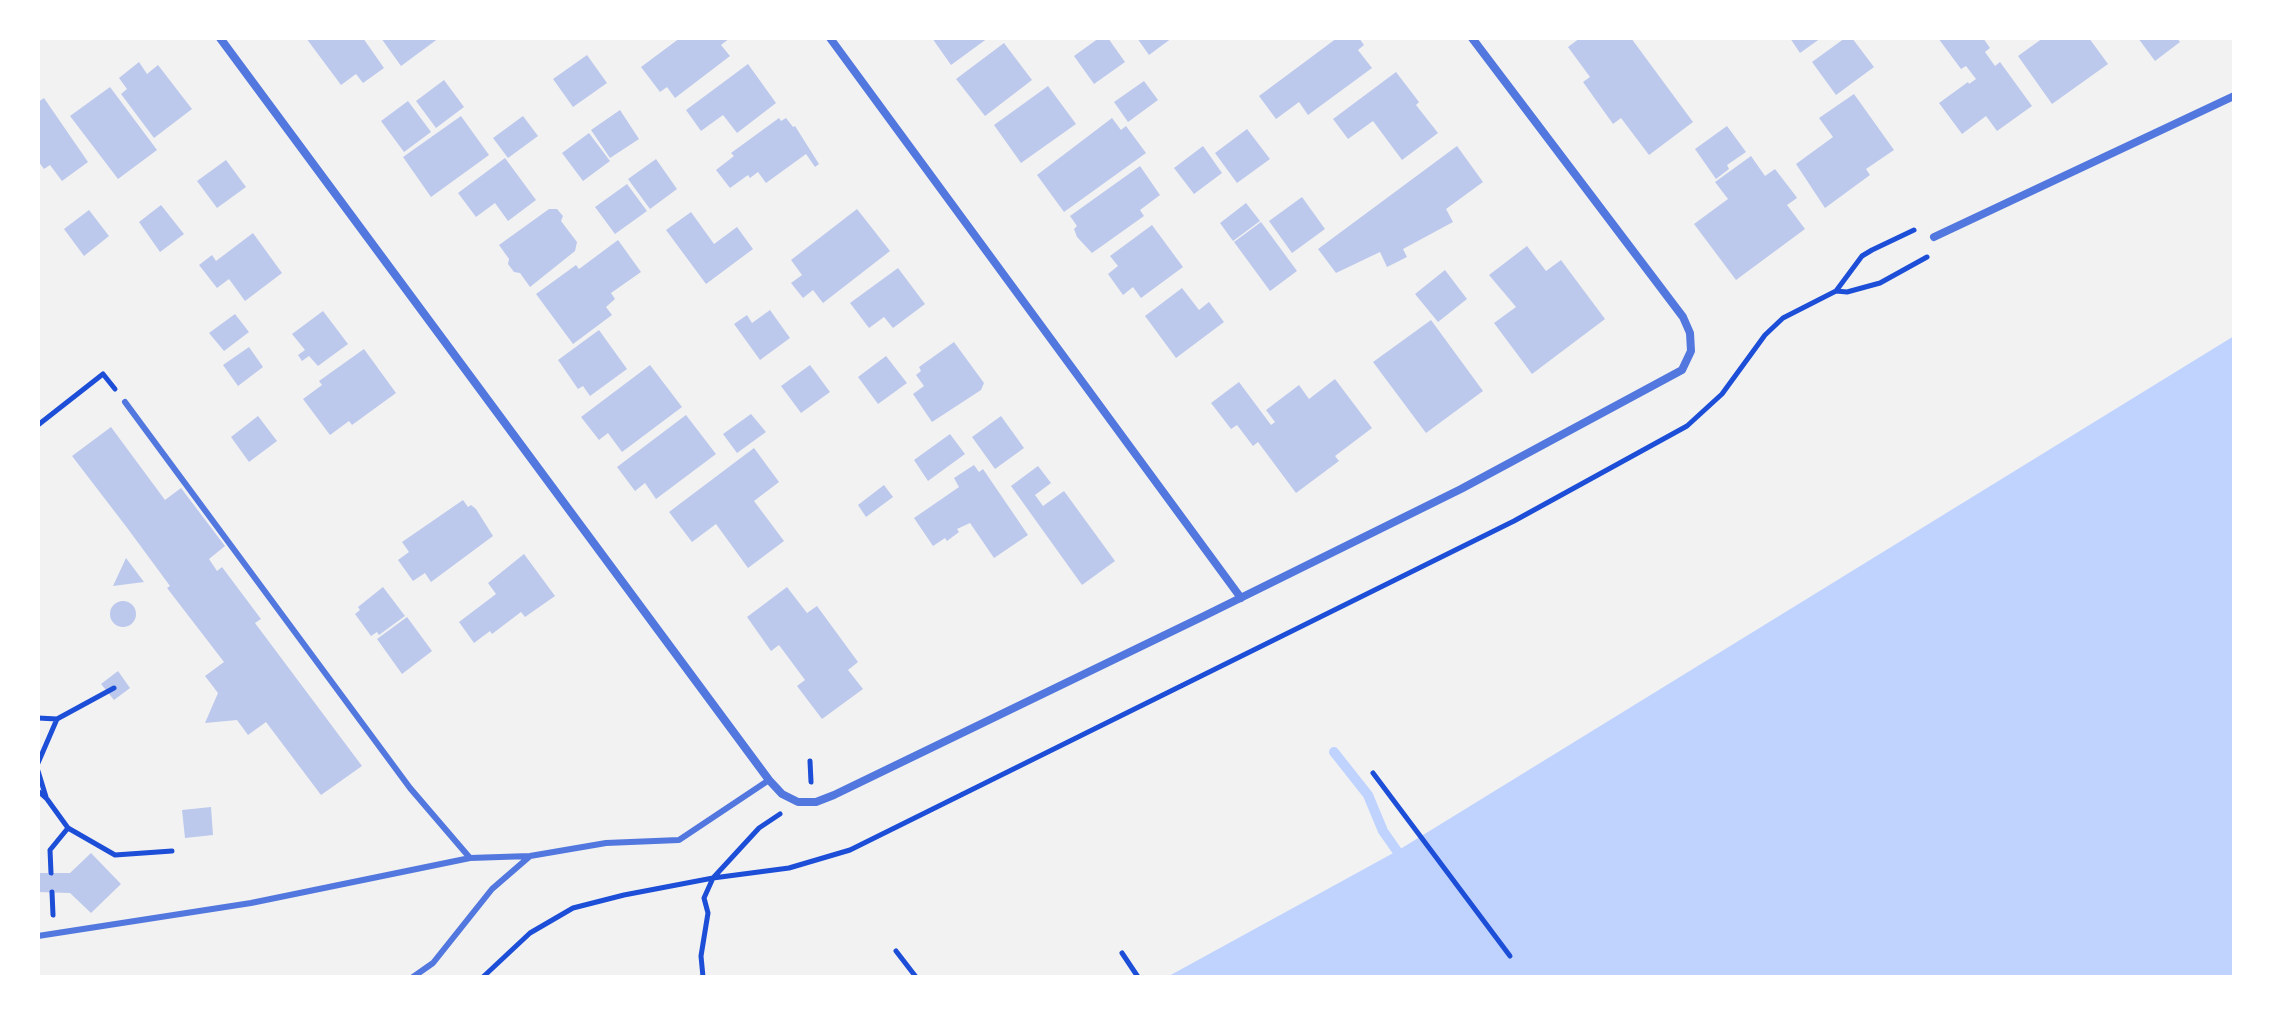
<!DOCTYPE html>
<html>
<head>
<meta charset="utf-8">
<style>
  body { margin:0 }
  #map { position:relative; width:2272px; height:1015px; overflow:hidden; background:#f2f2f2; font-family:Overpass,sans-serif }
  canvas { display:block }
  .frame { position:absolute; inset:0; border:40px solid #fff; pointer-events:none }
</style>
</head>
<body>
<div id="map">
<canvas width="2272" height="1015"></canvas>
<div class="frame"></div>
</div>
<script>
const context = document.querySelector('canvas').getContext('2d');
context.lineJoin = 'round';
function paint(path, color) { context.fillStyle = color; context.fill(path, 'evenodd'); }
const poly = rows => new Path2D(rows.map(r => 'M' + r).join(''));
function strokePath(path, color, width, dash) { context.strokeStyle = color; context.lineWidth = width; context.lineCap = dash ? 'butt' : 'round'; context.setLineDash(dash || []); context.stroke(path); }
const water = poly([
  [2234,336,2234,977,1167,977,1397,851]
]);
const stream = poly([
  [1334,752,1368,795,1383,831,1397,851]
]);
const building = poly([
  [306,38,363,38,384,68,363,83,356,74,341,85],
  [381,38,439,38,401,66],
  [680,38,730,38,721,45,730,56,675,98,667,87,660,92,641,67],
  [932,38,988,38,951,65],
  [1099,38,1108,38,1125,62,1094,84,1074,56],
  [1137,38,1172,38,1149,55],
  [1337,38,1359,38,1364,45,1358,50,1372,68,1308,115,1299,102,1276,119,1259,96],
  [1580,38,1631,38,1693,122,1649,155,1621,118,1613,124,1583,82,1590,77,1568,47],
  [1790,38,1821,38,1800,53],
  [1845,38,1852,38,1874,67,1836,95,1812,62],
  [1938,38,1983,38,1990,48,1985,52,1995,66,2000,62,2032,106,1997,131,1986,116,1962,134,1939,103,1968,82,1969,84,1976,79,1966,66,1961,69],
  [2043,38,2089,38,2108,64,2052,104,2018,56],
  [2138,38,2177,38,2180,42,2155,61],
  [1004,43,1032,80,985,116,956,79],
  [587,55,607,83,573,107,553,79],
  [139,62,147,74,158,65,192,109,154,138,121,94,127,89,119,78],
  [748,64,776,103,737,133,723,115,701,131,686,110],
  [1396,72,1419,102,1416,105,1438,133,1402,160,1373,121,1348,139,1333,119],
  [444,80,464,107,436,128,416,101],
  [1144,81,1158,100,1128,122,1114,102],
  [1048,86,1076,124,1021,163,994,125],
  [110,87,157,150,118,179,70,116],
  [1854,94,1894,150,1866,169,1870,175,1825,208,1796,164,1833,137,1819,118],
  [44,98,88,162,62,181,50,165,44,169,38,161,38,102],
  [408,101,431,132,404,152,381,121],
  [620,110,639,139,610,158,591,130],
  [461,116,489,155,431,197,403,157],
  [523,116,538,136,508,158,493,138],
  [779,118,781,121,786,118,793,127,795,126,819,164,815,167,806,154,766,183,758,172,750,178,748,175,730,188,716,170,734,156,731,153],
  [1112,118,1121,130,1126,126,1146,153,1064,212,1037,175],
  [1727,126,1746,152,1727,165,1729,169,1716,179,1695,149],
  [1247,129,1270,159,1237,183,1215,153],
  [589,133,610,161,583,181,562,153],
  [1203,146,1222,173,1194,194,1174,168],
  [1457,146,1483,182,1446,209,1453,222,1403,249,1407,257,1387,267,1380,252,1336,273,1318,249],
  [1751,156,1765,176,1775,169,1795,195,1797,198,1787,205,1805,229,1736,280,1694,224,1728,199,1715,182],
  [505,158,536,200,508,221,495,203,476,217,458,193],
  [656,159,677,189,650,209,628,179],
  [226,160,246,187,217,208,197,181],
  [1140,166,1160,195,1140,210,1144,216,1092,253,1077,237,1074,229,1077,226,1070,216],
  [627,184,647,211,615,234,595,207],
  [1302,197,1325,229,1292,253,1269,221],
  [1246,203,1260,221,1233,241,1220,223],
  [161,205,184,234,160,252,139,222],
  [549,209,557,209,563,216,561,221,577,242,575,251,530,287,520,273,514,272,508,264,509,259,499,245],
  [857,209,890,251,823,303,813,290,803,298,791,283,802,275,791,260],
  [89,210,109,236,84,256,64,229],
  [691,212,714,244,737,227,753,249,706,284,666,230],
  [1261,222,1297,271,1270,291,1234,242],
  [1152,225,1183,267,1141,298,1133,287,1123,295,1108,274,1118,266,1110,256],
  [253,233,282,273,245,301,229,279,217,288,199,265,212,255,216,261],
  [618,240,641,272,611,293,615,299,606,307,612,315,573,344,536,294,576,265,579,269],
  [1527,246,1546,271,1561,260,1605,319,1532,374,1494,323,1516,307,1489,275],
  [898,268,925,304,893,328,884,317,869,328,850,303],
  [1445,270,1467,299,1438,322,1415,294],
  [1182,288,1199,310,1209,302,1224,322,1176,358,1145,316],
  [770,310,790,338,760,360,734,324,747,315,752,323],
  [323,311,348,344,318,366,309,356,302,361,298,355,305,350,292,334],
  [235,314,249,332,224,351,209,333],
  [1431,320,1483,391,1426,433,1373,362],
  [599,330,627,369,590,396,583,386,578,389,558,360],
  [954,342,984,383,981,390,932,422,913,394,924,386,916,375,921,371,919,367],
  [249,347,263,367,238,386,223,365],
  [364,349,396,393,352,425,349,421,330,435,303,399,322,385,319,381],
  [886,356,907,383,878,404,858,377],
  [650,365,682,407,622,452,608,433,599,440,581,417],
  [810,365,830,392,801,413,781,386],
  [1335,379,1372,428,1335,456,1339,461,1296,493,1258,442,1253,446,1237,425,1231,429,1211,403,1239,382,1271,425,1275,422,1266,410,1299,385,1309,399],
  [751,414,766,432,737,453,723,434],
  [686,415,716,454,656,499,645,483,635,491,617,467],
  [258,416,277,441,249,462,231,437],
  [1001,416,1024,448,995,469,972,437],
  [111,427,165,500,181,488,225,546,209,559,217,571,222,567,261,619,255,623,362,766,321,795,266,722,248,735,237,720,205,723,218,693,205,676,224,662,167,588,170,586,128,529,72,456],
  [950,434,965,454,928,481,914,460],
  [754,448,779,482,754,501,784,541,748,568,716,524,692,542,669,512],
  [974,465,979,472,983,469,1028,535,994,558,970,523,957,529,959,532,947,541,945,538,933,546,914,518,959,487,954,478],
  [1038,466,1051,483,1035,495,1043,506,1064,491,1115,561,1082,585,1011,486],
  [884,485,893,497,866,517,858,505],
  [463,500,468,507,471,505,476,509,493,536,431,582,425,573,413,581,398,560,409,552,402,542],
  [524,554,555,596,525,617,521,612,492,634,490,631,474,643,459,622,496,594,488,583],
  [126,558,144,582,113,586],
  [383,587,405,616,379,635,377,632,371,636,355,614,360,610,358,607],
  [787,587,807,613,817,606,858,662,848,670,863,689,822,719,797,686,805,680,779,645,771,651,747,617],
  '110 614a13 13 0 1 1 26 0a13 13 0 1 1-26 0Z',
  [407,617,432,651,402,674,377,639],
  [118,671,130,688,114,700,101,684],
  [211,807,213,835,185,838,182,810],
  [91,853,121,884,91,913,70,893,38,892,38,873,70,873]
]);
const path = poly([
  [1836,291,1847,292,1880,283,1927,257],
  [38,425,103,374,115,389],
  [38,718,57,719,114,688],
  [810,761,811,782],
  [38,763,57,719],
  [38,771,46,797],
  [1373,773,1510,956],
  [38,791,47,799,68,828,50,850,51,873],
  [68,828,115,855,172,851],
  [52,892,53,915],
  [896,951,916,977],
  [1122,953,1138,977],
  [483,977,530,933,573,908,624,895,713,878,789,868,850,850,1514,521,1687,426,1722,394,1765,335,1783,318,1836,291,1862,256,1872,250,1914,230],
  [703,977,701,956,708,913,704,898,713,878,759,828,780,814]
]);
const service = poly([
  [125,402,410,788,470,858,530,856,606,843,679,840,769,780],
  [38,936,251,903,470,858],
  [413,977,433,963,492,889,529,857]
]);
const minor = poly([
  [220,38,769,780,782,794,798,802,816,802,834,795,1204,616,1461,489,1682,370,1691,351,1690,333,1683,317,1472,38],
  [830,38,1241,598],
  [1934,237,2234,96]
]);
paint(water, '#bfd3fe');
strokePath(stream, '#bfd3fe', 10);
paint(building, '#bdc9ec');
strokePath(path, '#1d4ed8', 5);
strokePath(service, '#5277de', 6);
strokePath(minor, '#5277de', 8);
</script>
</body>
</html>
